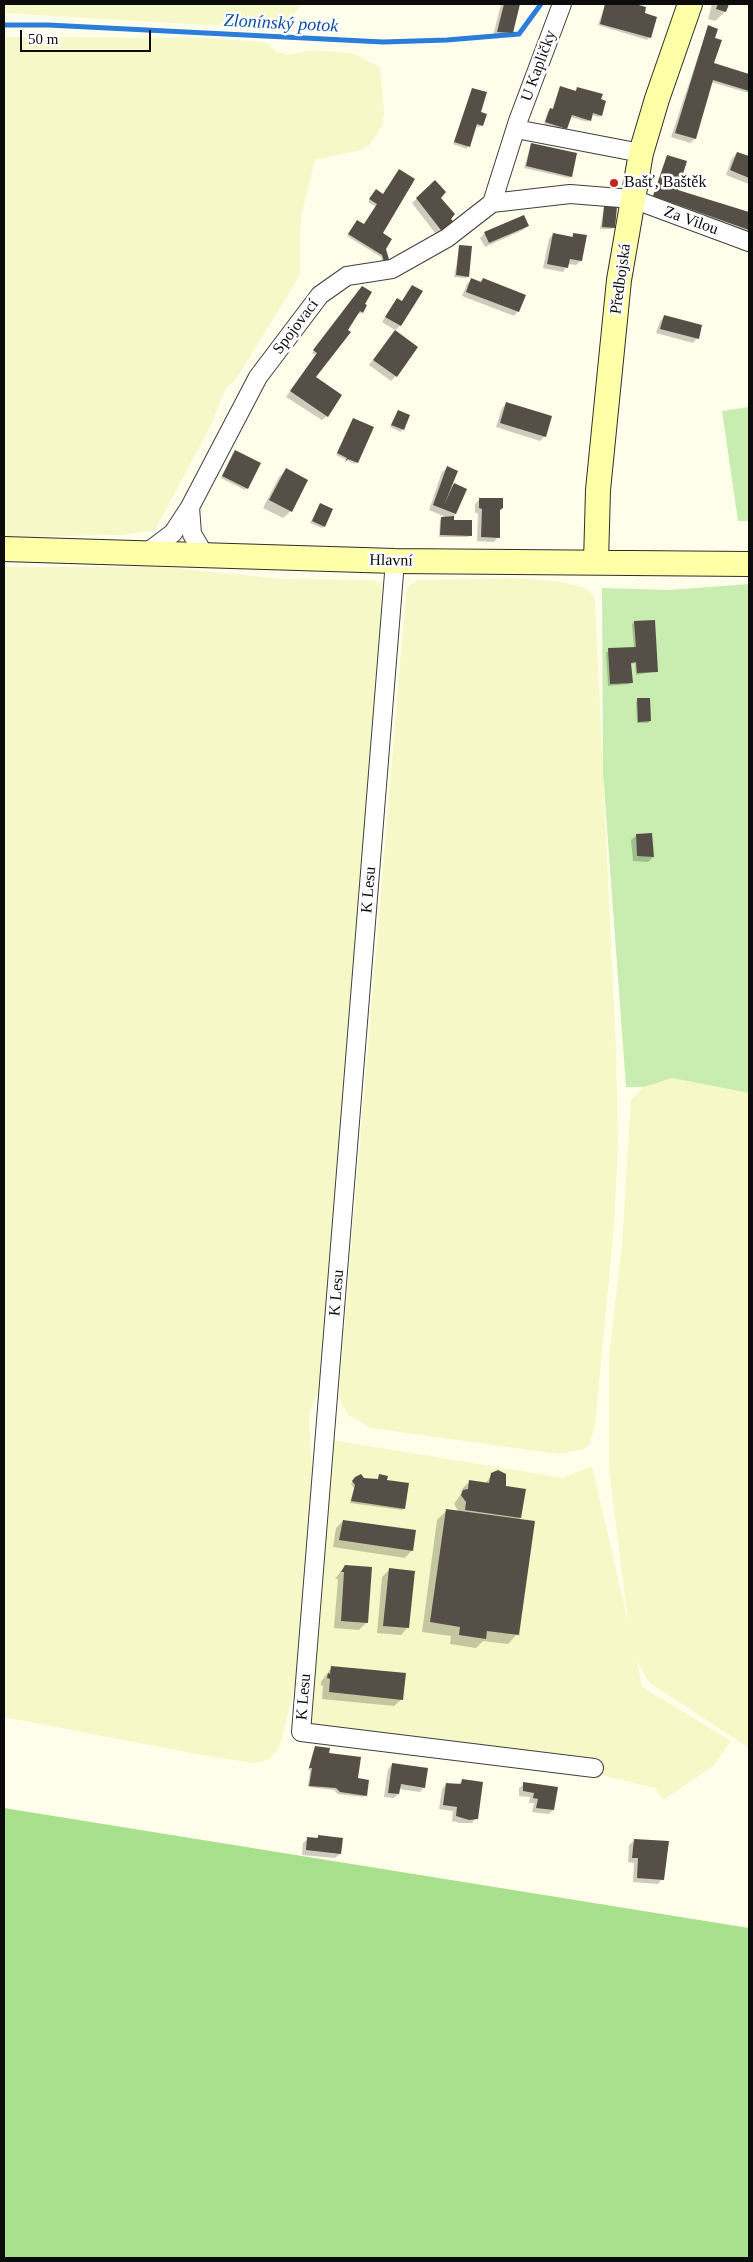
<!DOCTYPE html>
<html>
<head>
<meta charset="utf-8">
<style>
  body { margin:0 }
  #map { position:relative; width:753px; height:2262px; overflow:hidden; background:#fffeeb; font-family:"Times New Roman",serif }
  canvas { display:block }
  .frame { position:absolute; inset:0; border:5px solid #0c0c0c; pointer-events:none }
  .scale { position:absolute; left:20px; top:30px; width:131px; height:22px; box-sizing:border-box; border:2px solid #0c0c0c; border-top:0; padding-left:6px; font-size:15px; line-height:18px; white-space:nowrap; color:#0c0c0c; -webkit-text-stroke:4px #fff; paint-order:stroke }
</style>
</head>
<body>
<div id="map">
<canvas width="753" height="2262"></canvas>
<div class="frame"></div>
<div class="scale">50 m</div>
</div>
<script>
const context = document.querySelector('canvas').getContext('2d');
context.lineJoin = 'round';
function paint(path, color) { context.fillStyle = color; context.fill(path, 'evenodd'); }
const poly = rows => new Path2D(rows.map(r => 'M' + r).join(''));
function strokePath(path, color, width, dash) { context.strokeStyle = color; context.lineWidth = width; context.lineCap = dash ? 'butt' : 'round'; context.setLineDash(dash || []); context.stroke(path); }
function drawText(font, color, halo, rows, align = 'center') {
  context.font = font + ' "Times New Roman",serif'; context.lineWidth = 5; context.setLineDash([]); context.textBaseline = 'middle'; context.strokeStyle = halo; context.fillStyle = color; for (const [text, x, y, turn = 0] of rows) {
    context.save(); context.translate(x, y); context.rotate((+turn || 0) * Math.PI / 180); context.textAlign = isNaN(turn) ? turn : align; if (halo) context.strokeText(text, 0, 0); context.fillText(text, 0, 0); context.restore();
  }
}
const farmland = poly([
  [4,4,302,4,287,23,205,25,4,13],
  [4,37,203,38,265,42,276,51,288,55,312,50,352,53,380,67,384,114,382,126,369,145,360,150,315,160,302,212,300,230,300,275,238,376,225,390,210,427,155,530,121,535,4,537],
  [4,567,163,567,285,579,374,580,382,585,380,707,322,1382,310,1411,309,1423,312,1468,301,1635,296,1681,279,1748,269,1759,261,1762,253,1763,202,1755,4,1717],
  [519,578,562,582,587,589,593,595,595,603,616,1051,618,1143,614,1225,595,1425,590,1443,584,1449,559,1454,371,1428,348,1415,341,1403,339,1393,406,593,408,587,418,580],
  [672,1078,749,1093,749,1748,650,1683,637,1661,642,1687,731,1741,713,1766,663,1800,655,1788,601,1775,599,1762,308,1727,332,1440,563,1478,592,1466,628,1621,609,1469,609,1358,622,1245,631,1100,644,1087]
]);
const green = poly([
  [749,407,749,521,738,521,722,411],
  [749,584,749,1093,672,1078,644,1087,626,1087,603,773,602,588,669,590]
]);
const forest = poly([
  [4,1808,749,1928,749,2258,4,2258]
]);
const shadow = poly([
  [501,4,519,4,512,32,507,37,493,36],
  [605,4,627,4,645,8,643,14,649,38,647,40,598,25],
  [712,4,727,4,725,12,715,21,708,19],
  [708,27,713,39,713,64,749,75,749,93,711,82,695,139,690,143,671,137],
  [560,87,575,92,577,88,600,100,601,115,599,117,591,115,588,122,570,117,564,130,544,124,548,111,552,110],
  [472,89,482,125,480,127,475,126,467,149,453,144],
  [531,144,571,176,569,178,524,168],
  [737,153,749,158,749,184,726,175,732,158],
  [667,157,676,191,749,213,749,232,652,198],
  [435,182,440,198,454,214,439,238,412,203],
  [374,193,383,195,382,234,389,263,383,266,381,257,347,236,355,224,364,226,376,207,368,202],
  [604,208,614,227,612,229,600,229],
  [527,226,523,230,485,247,480,238,485,233],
  [553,234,570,238,574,234,581,261,576,265,568,264,563,272,543,268,549,239],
  [460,246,468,276,466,278,454,277],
  [471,280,480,283,483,280,518,311,514,316,462,296,467,284],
  [413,287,421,292,400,326,395,330,382,322,393,304,398,299,401,302],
  [361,289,363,304,366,306,360,314,358,313,314,377,327,416,322,420,286,397,316,355,312,353],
  [665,316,697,338,693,343,656,333,660,321],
  [395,331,396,376,391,381,369,365],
  [507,403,545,436,540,441,496,427,502,408],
  [398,411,409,416,401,432,390,427],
  [353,419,372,428,355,464,336,455],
  [233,453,247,488,245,490,221,478],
  [447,468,448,491,454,485,455,514,453,521,470,535,468,537,439,537,440,520,448,518,429,510,442,472],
  [286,470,291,511,283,518,263,508,279,477],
  [480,499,498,537,494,542,477,541,478,513,475,513,475,504],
  [320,504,324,526,322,528,310,523],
  [634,622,657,671,636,675,635,663,630,664,631,682,629,684,608,686,606,652,634,648,632,624],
  [638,700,650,721,648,723,637,723,636,702],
  [636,836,653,857,648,862,633,861,631,840],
  [493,1473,520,1518,518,1520,517,1634,508,1644,483,1641,476,1648,450,1644,451,1636,422,1632,437,1520,447,1510,459,1512,454,1504,461,1494,462,1489,469,1482,485,1484],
  [379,1476,386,1481,404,1508,402,1510,350,1503,354,1488,351,1484,354,1480,377,1480],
  [343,1521,412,1550,405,1558,333,1547,336,1528],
  [345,1566,367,1622,359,1630,334,1628,338,1579,335,1579],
  [389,1570,408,1627,401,1635,377,1633,382,1577],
  [332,1667,402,1699,394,1706,322,1699,323,1686,321,1685,321,1682],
  [315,1747,328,1754,357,1780,366,1795,363,1797,338,1794,334,1790,308,1787,310,1770,308,1770],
  [393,1764,424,1787,420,1792,399,1789,398,1794,394,1798,384,1797,388,1769],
  [462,1781,476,1818,472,1823,460,1823,452,1821,453,1811,439,1809,442,1789,446,1784,457,1785],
  [524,1784,553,1810,549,1814,532,1812,534,1803,529,1803,530,1797,519,1796,519,1788],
  [319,1836,340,1854,335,1858,302,1855,303,1843,308,1839,315,1839],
  [634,1841,662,1879,658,1884,633,1882,634,1863,628,1862,629,1845]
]);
const stream = poly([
  [4,25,48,25,383,42,447,40,519,34,541,4]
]);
const building = poly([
  [504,4,520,4,513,33,497,32],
  [605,4,635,4,646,7,645,13,657,17,651,38,600,24],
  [718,4,729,4,726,12,716,9],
  [708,25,718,29,715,38,722,40,714,63,749,74,749,91,713,80,696,139,675,133],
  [560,86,576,91,577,87,603,94,601,99,606,101,602,116,593,113,591,121,572,115,567,129,545,122,550,108,553,109],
  [472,88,487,92,481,112,487,114,483,126,477,124,470,147,454,142],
  [531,143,577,153,572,177,526,166],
  [737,152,749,156,749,178,730,170],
  [667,155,687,161,678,190,749,212,749,230,653,196],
  [399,169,415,179,383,233,392,239,386,249,390,263,385,265,382,255,348,234,357,220,364,224,377,204,369,199,376,189,383,194],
  [435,180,446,192,441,198,455,214,451,219,457,226,444,234,416,198],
  [604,206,617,207,615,228,602,227],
  [524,215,529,226,489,243,484,232],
  [553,233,573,237,573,233,587,235,582,261,570,259,568,268,547,264],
  [459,245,472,246,469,277,456,275],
  [471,278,481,282,483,278,526,295,519,312,466,292],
  [412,285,423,291,401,326,385,317,397,298,402,301],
  [362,286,372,292,365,304,367,305,363,313,360,311,348,330,351,332,316,377,342,395,328,417,290,391,317,353,313,350],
  [664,315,702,325,699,339,660,329],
  [395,330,418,347,397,377,373,360],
  [506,402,552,416,546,437,500,423],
  [398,410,410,415,404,430,391,425],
  [353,418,374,427,358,463,348,459,345,462,347,458,337,453],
  [235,450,261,463,248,489,222,476],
  [447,466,458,471,444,505,454,483,467,489,456,514,433,505],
  [286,468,308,480,292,512,269,500],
  [479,498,503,498,503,508,500,510,500,538,481,537,482,509,479,508],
  [320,503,333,509,325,527,312,521],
  [454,516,454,520,472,520,472,536,440,535,441,517],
  [655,620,658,672,637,673,636,662,631,663,633,683,610,684,608,648,636,647,634,621],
  [637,698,650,698,651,721,638,722],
  [652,833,654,857,637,856,636,834],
  [498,1470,506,1474,506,1486,526,1489,521,1518,465,1510,466,1502,461,1495,463,1490,468,1489,469,1480,489,1483,491,1473],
  [361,1474,364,1478,378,1479,379,1474,388,1476,387,1480,409,1483,405,1509,351,1501,355,1485,352,1481,355,1477],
  [446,1509,535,1521,519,1635,487,1631,486,1639,459,1635,460,1627,430,1622],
  [343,1520,416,1530,413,1551,339,1540],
  [345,1565,372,1567,368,1623,341,1621,344,1572,341,1572],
  [389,1568,415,1571,409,1628,383,1626],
  [331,1666,406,1673,403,1700,329,1692,330,1679,327,1678,328,1673,330,1674],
  [315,1746,330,1748,329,1753,361,1757,358,1778,369,1780,367,1796,340,1792,336,1788,309,1786,312,1768,309,1768],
  [392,1763,428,1768,425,1788,401,1784,399,1794,388,1793],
  [462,1779,483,1782,478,1819,469,1820,456,1816,457,1807,443,1805,446,1783,461,1784],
  [523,1782,558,1787,554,1810,536,1808,538,1799,533,1798,534,1793,523,1791],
  [318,1835,343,1838,341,1854,306,1850,307,1837,318,1838],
  [634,1839,669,1841,664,1880,637,1878,638,1858,632,1858]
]);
const street = poly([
  [516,129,641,153],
  [492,203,518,121,562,4],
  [145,554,173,533,190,507],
  [204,554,192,534,190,507,258,377,320,295,347,276,392,269,447,238,492,203,570,194,633,199,749,242],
  [395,561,301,1732,594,1768]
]);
const secondary = poly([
  [4,549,395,561,749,564],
  [596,562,598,490,619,280,641,153,657,99,690,4]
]);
const markers = [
  [614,183,5,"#c92517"]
];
const streetNames = [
  ["U Kapličky",539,66,-70],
  ["Za Vilou",691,221,20],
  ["Předbojská",621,279,-82],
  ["Spojovací",296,327,-53],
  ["Hlavní",391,561,1],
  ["K Lesu",369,890,-85],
  ["K Lesu",337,1293,-85],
  ["K Lesu",304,1697,-85]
];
const poiNames = [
  ["Bašť, Baštěk",624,183]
];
const waterNames = [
  ["Zlonínský potok",281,24,3]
];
paint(farmland, '#f6f8c8');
paint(green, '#c9edb1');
paint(forest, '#a9e08e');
paint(shadow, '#0003');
strokePath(stream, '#2a7eda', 5);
paint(building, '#564f47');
strokePath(street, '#3f3f3f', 20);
strokePath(secondary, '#2e2e2e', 26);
strokePath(street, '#fff', 18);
strokePath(secondary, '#feffa6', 24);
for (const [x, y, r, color] of markers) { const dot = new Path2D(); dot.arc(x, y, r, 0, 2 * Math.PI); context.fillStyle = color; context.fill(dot); strokePath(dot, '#fff', 2); }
drawText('16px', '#0c0c0c', '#fff', streetNames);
drawText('16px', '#0c0c0c', '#fff', poiNames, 'left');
drawText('italic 18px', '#0a50a9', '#fff', waterNames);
</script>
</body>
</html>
